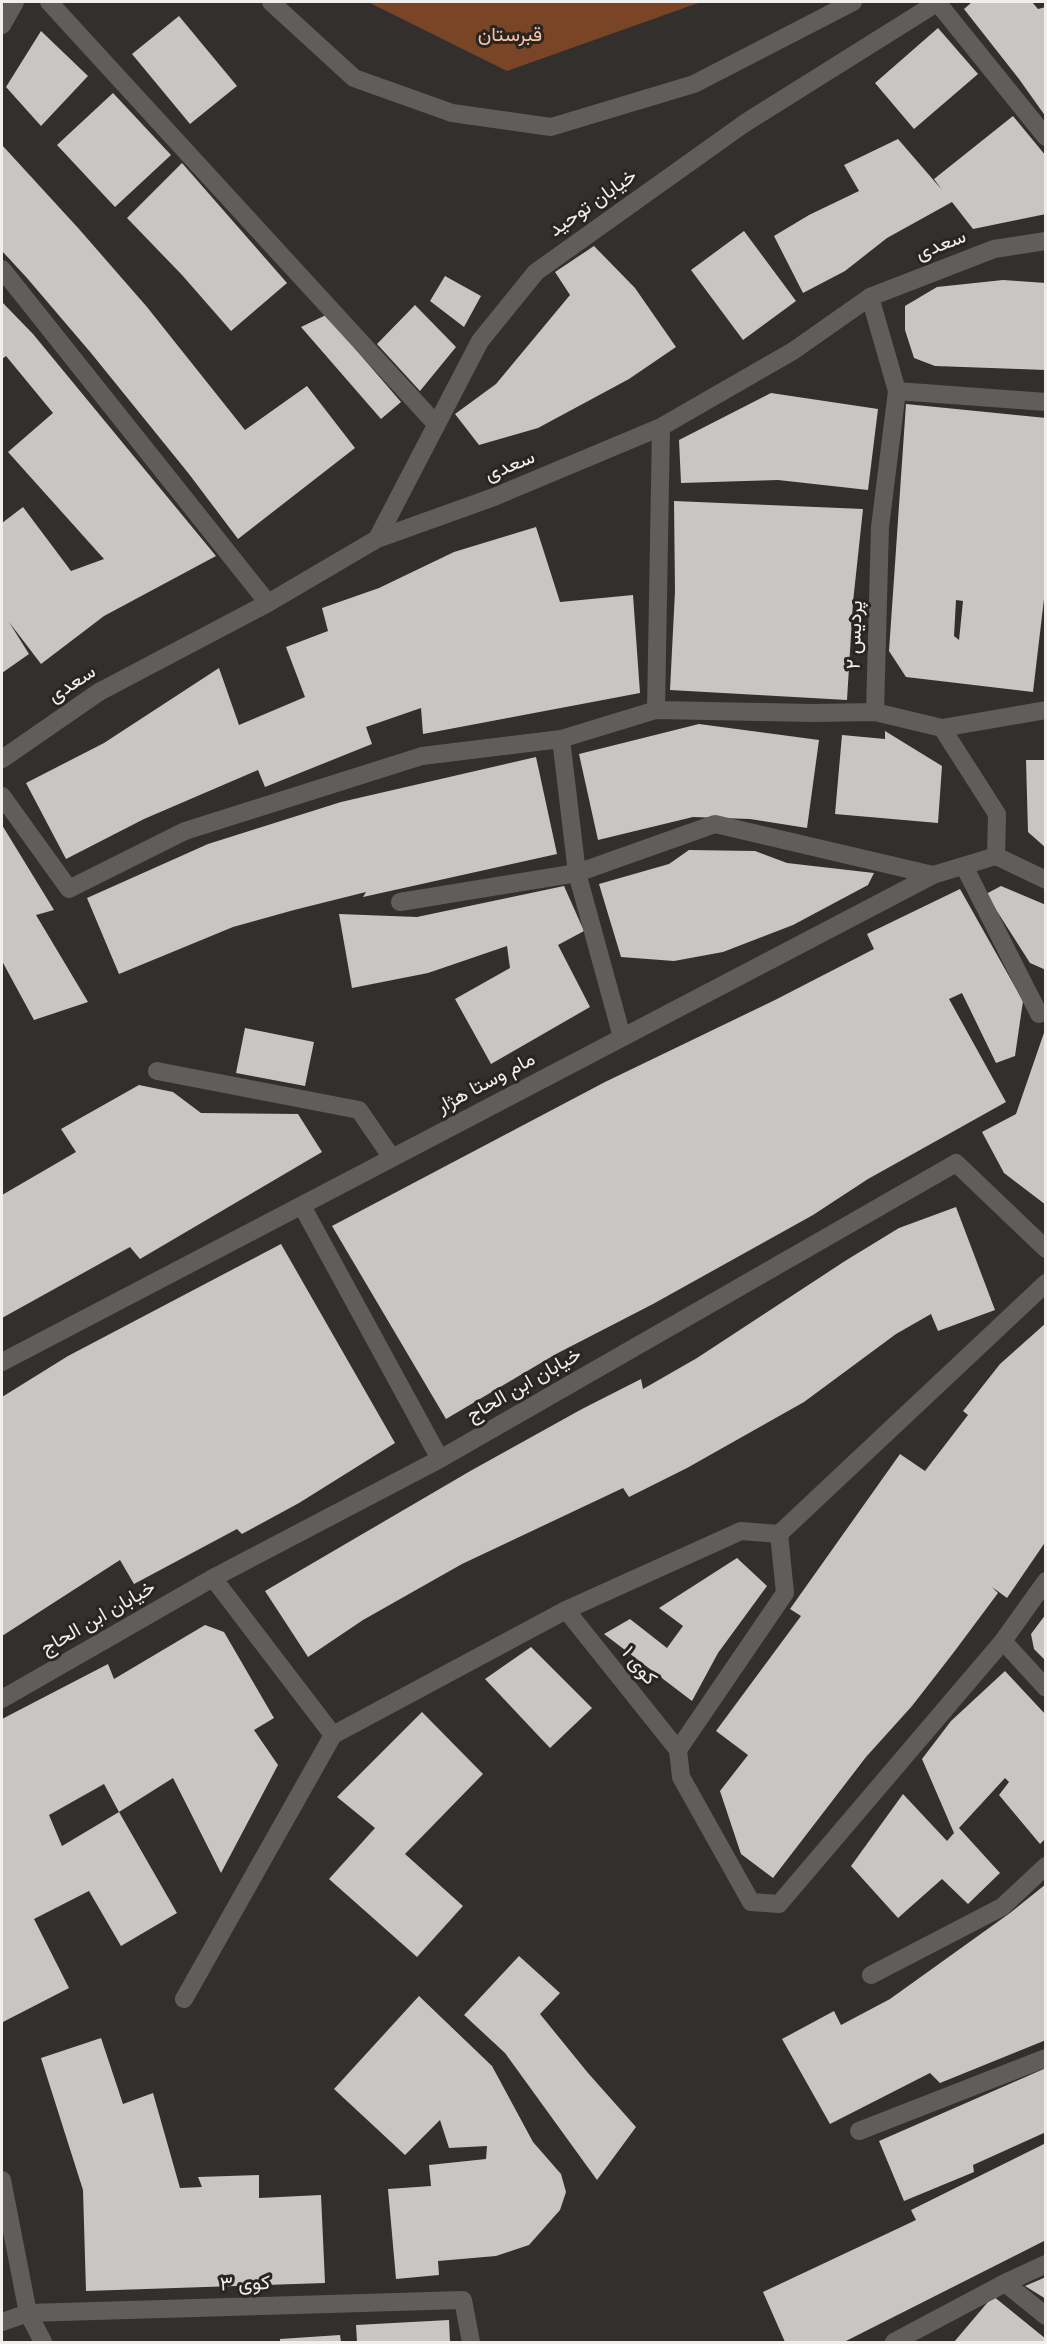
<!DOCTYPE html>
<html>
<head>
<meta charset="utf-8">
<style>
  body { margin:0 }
  #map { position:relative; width:1047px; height:2344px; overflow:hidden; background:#322f2d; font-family:"Noto Sans",sans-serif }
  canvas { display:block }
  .frame { position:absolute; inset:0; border:3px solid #f1efee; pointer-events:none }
</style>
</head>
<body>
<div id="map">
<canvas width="1047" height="2344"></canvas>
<div class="frame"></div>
</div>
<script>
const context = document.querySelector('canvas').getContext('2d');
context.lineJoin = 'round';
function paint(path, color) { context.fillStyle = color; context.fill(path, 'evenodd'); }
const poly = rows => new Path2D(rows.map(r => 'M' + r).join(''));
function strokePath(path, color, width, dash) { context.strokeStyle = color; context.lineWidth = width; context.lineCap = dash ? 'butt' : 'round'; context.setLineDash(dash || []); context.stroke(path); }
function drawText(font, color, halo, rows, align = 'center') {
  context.font = font + ' "Noto Sans",Vazirmatn,sans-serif'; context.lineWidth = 6; context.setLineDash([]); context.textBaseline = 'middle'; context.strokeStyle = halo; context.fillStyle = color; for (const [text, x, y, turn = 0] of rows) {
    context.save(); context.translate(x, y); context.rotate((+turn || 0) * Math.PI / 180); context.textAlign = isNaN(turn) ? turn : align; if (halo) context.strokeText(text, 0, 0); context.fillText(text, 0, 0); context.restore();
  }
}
const green = poly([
  [368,2,701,2,507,71]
]);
const building = poly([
  [972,2,1032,2,1038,9,1046,7,1046,117,1019,79,964,9],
  [179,16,237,86,190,124,132,54],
  [938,28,978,74,914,129,875,83],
  [41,31,88,76,41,126,6,87],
  [113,93,171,155,115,207,57,145],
  [1013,116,1046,156,1046,214,973,229,952,202,887,238,845,271,803,293,774,236,809,215,859,191,844,165,898,139,942,190,934,179],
  [2,145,79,229,147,307,245,430,307,386,355,448,238,539,189,474,91,353,27,278,2,251],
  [182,163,287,283,231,331,182,275,127,218],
  [744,231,796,301,743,340,691,270],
  [594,246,635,288,676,347,629,379,538,428,479,445,455,414,496,384,570,295,555,272],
  [445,276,481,296,464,327,430,301],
  [1003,280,1046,283,1046,370,935,366,914,358,905,330,905,306,937,287],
  [2,302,33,334,216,556,104,616,41,664,9,622,29,654,2,673,2,523,23,507,71,571,104,559,8,452,53,413,6,356,2,359],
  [415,305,456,347,420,391,377,344],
  [326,315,401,402,381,419,301,327],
  [771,393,878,409,868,490,778,480,681,483,679,440],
  [906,404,1046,418,1046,582,1033,692,906,677,889,651],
  [956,600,963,601,959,640,954,636],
  [674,501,863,509,853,602,847,700,670,690,675,591],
  [536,527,560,602,633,595,640,693,423,734,421,708,366,727,372,744,265,787,258,770,144,819,66,859,26,783,104,743,219,668,239,725,305,697,286,647,328,631,322,608,379,588,454,552],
  [699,724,819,740,807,828,750,819,693,817,598,840,579,754],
  [885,731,942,766,938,823,835,814,842,735,885,739],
  [536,757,557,854,363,897,366,892,294,910,233,927,119,974,87,898,208,844,341,802],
  [1026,760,1046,760,1046,848,1028,832],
  [2,825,54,910,36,915,88,1002,34,1020,2,961],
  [689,850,755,851,787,863,874,873,868,885,793,925,723,952,674,961,621,957,599,884,669,864],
  [564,886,584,931,558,945,590,1007,491,1064,455,999,510,968,507,946,428,973,352,988,339,914,417,917],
  [1001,886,1046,905,1046,970,1030,963,986,894],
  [960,889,1023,1001,1015,1056,996,1063,962,993,949,999,1006,1102,868,1179,813,1215,653,1304,556,1354,446,1419,332,1226,605,1082,775,1000,874,949,867,934],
  [1046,1027,1046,1205,1004,1173,982,1132,1016,1114],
  [245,1028,314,1042,305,1086,236,1073],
  [139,1085,173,1092,201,1113,298,1114,322,1152,140,1259,130,1247,2,1318,2,1195,76,1152,61,1129],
  [956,1207,995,1310,938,1331,931,1314,896,1334,804,1402,687,1468,629,1497,623,1488,462,1564,363,1620,308,1657,265,1591,472,1470,582,1409,641,1379,643,1389,697,1358,845,1261,899,1228],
  [281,1244,395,1443,299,1503,242,1534,237,1529,134,1584,120,1560,2,1636,2,1397,68,1356],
  [1046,1323,1046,1541,1007,1598,992,1587,998,1593,954,1652,912,1706,866,1757,773,1878,741,1854,720,1791,748,1755,716,1731,801,1616,790,1609,900,1454,925,1471,968,1415,963,1411,1000,1364],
  [737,1558,767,1586,718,1653,692,1701,604,1634,630,1619,667,1648,683,1626,659,1608],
  [1046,1614,1046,1661,1034,1649,1031,1634],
  [205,1625,224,1632,274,1718,254,1730,278,1765,221,1873,173,1778,119,1812,177,1913,121,1946,89,1891,34,1919,69,1988,3,2022,2,1719,108,1664,114,1679],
  [104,1784,119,1812,62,1846,49,1815],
  [531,1647,592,1708,550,1748,485,1679],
  [1005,1671,1046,1715,1046,1838,1040,1844,999,1795,1009,1782,1005,1778,959,1828,1000,1873,968,1904,942,1879,898,1918,851,1866,903,1794,947,1841,954,1833,922,1759,951,1721],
  [422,1712,483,1774,405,1854,463,1906,417,1957,329,1879,375,1828,337,1797],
  [1046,1884,1046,2040,940,2083,930,2073,830,2124,782,2039,834,2011,841,2025,890,1999,1010,1913],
  [519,1956,560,1993,540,2014,588,2073,636,2127,597,2180,505,2053,464,2015],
  [419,1996,492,2066,533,2142,561,2174,566,2192,560,2210,529,2245,496,2256,438,2261,439,2275,396,2279,388,2189,431,2186,429,2165,486,2159,487,2146,449,2148,440,2120,405,2155,334,2089],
  [101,2038,123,2104,153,2093,180,2188,202,2187,198,2177,259,2175,259,2198,321,2195,325,2283,86,2291,83,2190,41,2058],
  [1046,2068,1046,2132,973,2165,974,2172,904,2201,879,2141],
  [1046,2143,1046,2240,844,2342,785,2342,763,2292,916,2220,911,2210],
  [1046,2277,1046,2299,1025,2286],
  [993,2296,1046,2339,1046,2342,954,2342],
  [449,2320,450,2342,357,2342,356,2325],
  [340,2335,341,2342,280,2342,280,2339]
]);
const minor = poly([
  [49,2,435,423],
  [271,2,354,78,452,113,551,127,694,84,853,2],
  [937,2,1046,137],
  [2,25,15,2],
  [2,269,268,603],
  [870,297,897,391,880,527,875,712,942,728,997,814,996,856,1046,880],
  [897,391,1046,402],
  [661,427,656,710,812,713,875,712],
  [377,539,480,341,536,272,745,123,938,2],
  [942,728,1046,710],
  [561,739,577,873,622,1037],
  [2,759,99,692,268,603,377,539,494,497,661,427,793,351,870,297,994,249,1046,241],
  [2,796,69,889,185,831,422,756,561,739,656,710],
  [964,866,1039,1014],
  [400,902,577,873,715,824,933,875],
  [157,1071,359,1110,392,1158],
  [302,1206,440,1459],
  [2,1362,933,875,996,856],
  [779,1534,785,1593,678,1750,681,1777,751,1902,779,1904,1003,1641,1046,1581],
  [213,1578,333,1735],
  [566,1610,678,1750],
  [1003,1641,1046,1688],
  [2,1699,213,1578,440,1459,956,1163,1046,1249],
  [871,1975,1002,1907,1046,1866],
  [184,1999,333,1735,566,1610,741,1531,779,1534,1046,1283],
  [859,2131,1046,2058],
  [2,2180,28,2313,43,2342],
  [1005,2283,1046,2316],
  [2,2322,28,2313,463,2300,471,2342],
  [894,2342,1005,2283,1046,2264]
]);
const parkNames = [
  ["قبرستان",510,35]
];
const streetNames = [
  ["خیابان توحید",593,203,-35],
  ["سعدی",941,245,-21],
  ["سعدی",510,466,-22],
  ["پردیس ۲",855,635,-88],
  ["سعدی",72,684,-33],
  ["مام وستا هژار",486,1083,-28],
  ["خیابان ابن الحاج",524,1385,-30],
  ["خیابان ابن الحاج",98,1618,-30],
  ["کوی ۱",639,1666,51],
  ["کوی ۳",245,2284,-2]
];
paint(green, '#794526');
paint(building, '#c9c5c3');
strokePath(minor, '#615d5b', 18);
drawText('20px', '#fcc1a0', '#282523', parkNames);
drawText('20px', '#f1efee', '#282523', streetNames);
</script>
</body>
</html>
